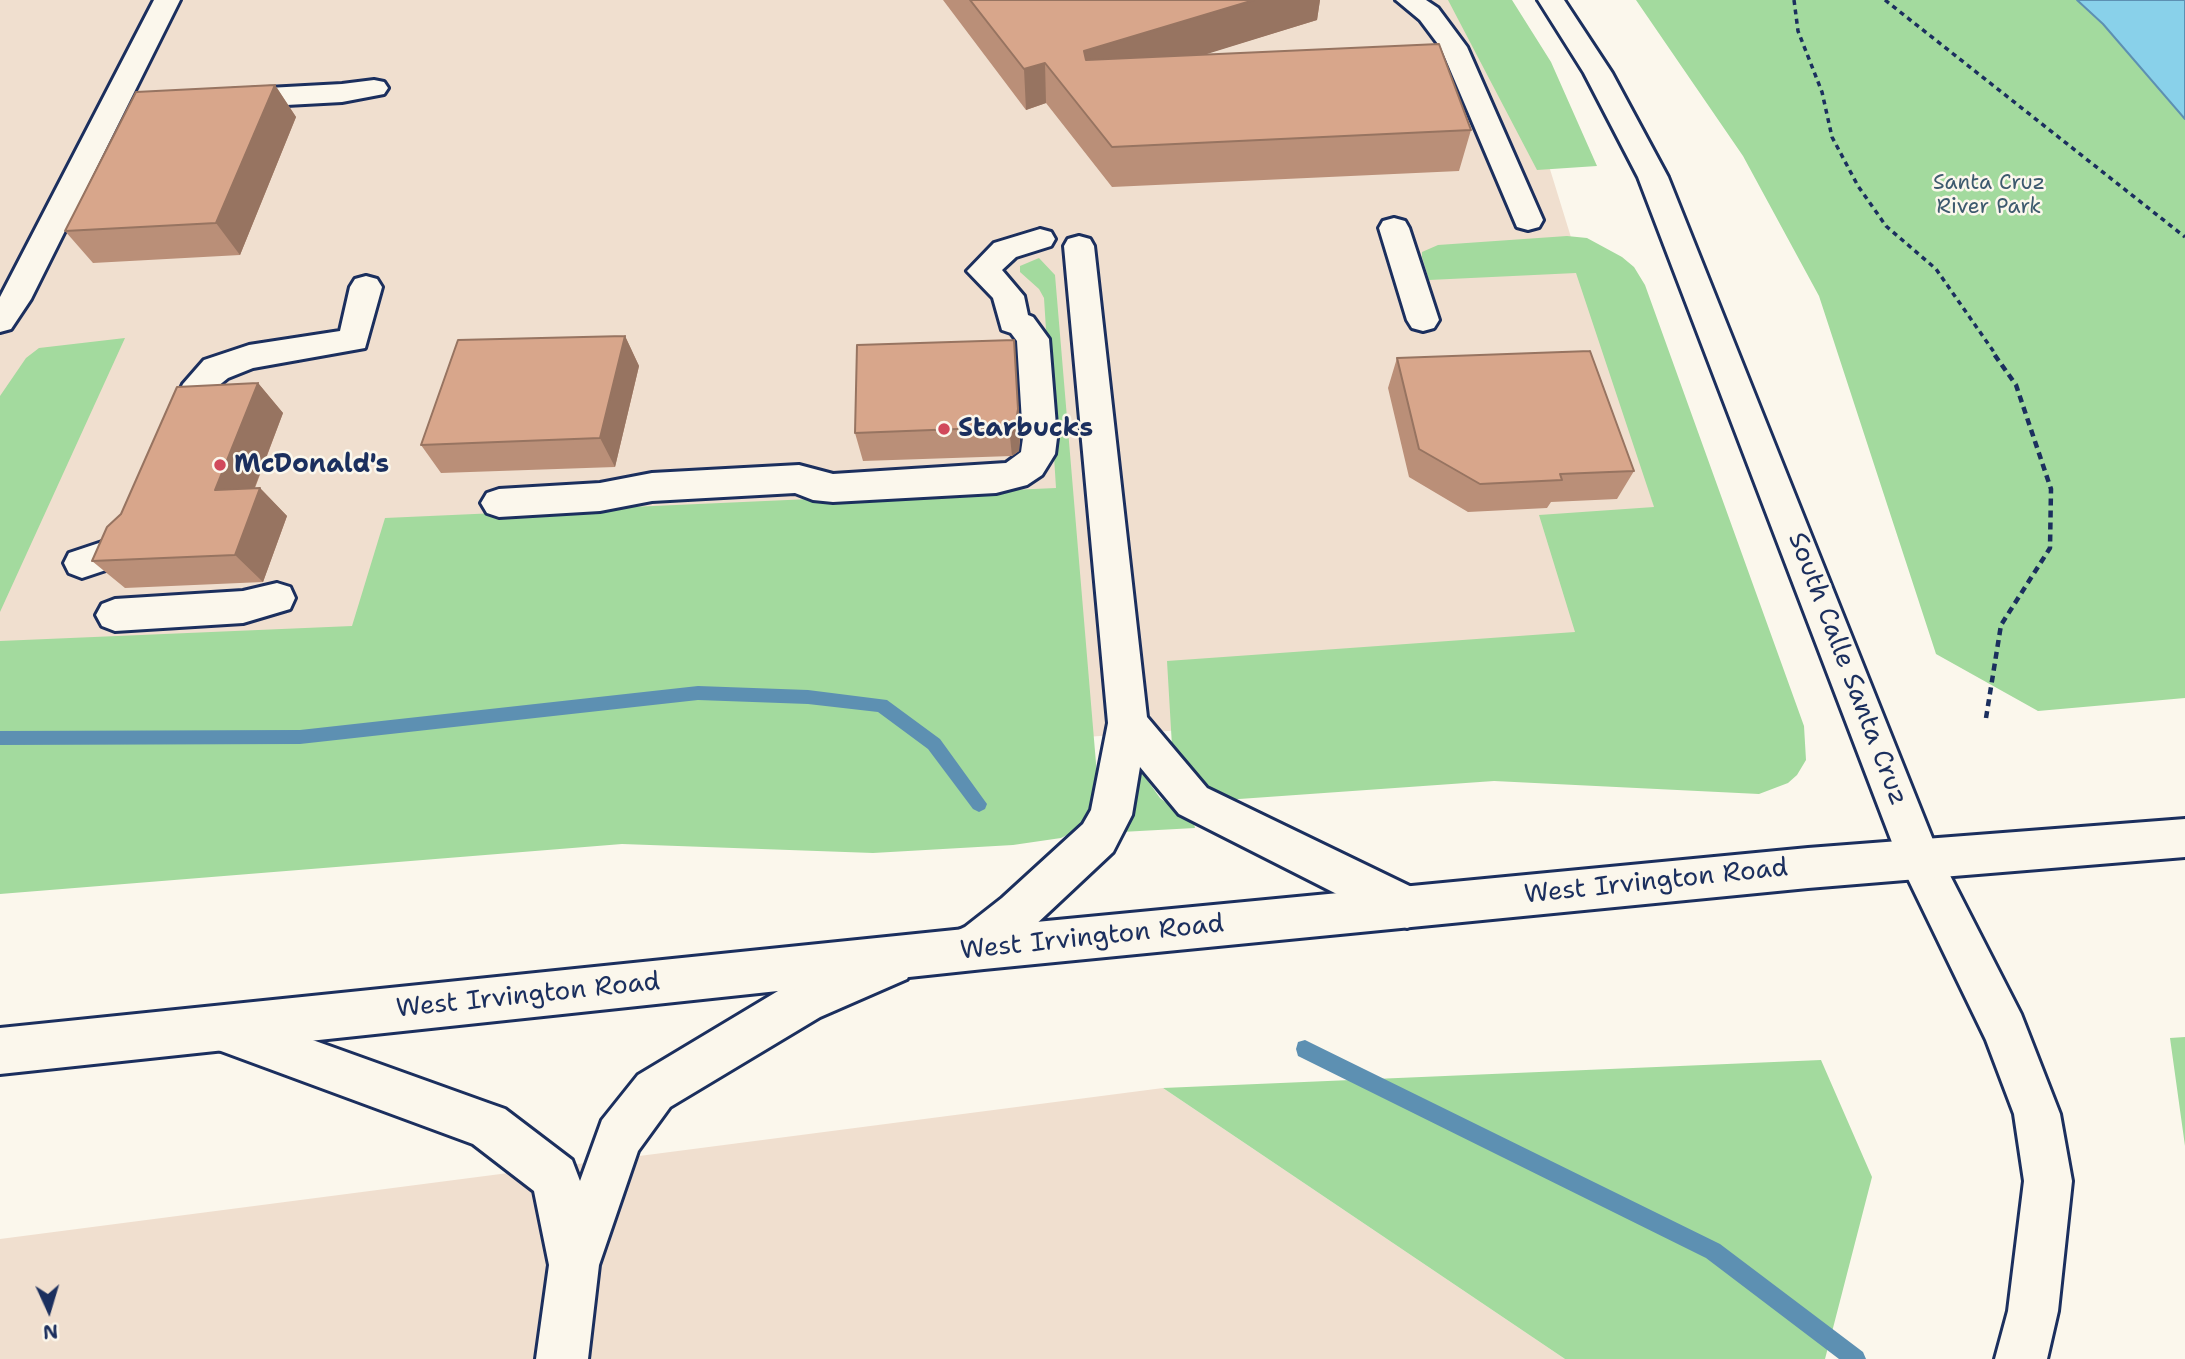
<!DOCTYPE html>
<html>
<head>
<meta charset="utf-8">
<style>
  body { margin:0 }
  #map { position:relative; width:2185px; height:1359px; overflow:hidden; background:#fbf7ec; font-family:"Shantell Sans",sans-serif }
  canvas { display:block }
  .north { position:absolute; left:14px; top:1275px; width:70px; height:70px; -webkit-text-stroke:5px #fbf7ec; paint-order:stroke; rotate:176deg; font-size:19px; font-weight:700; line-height:28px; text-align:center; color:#1b2f5e }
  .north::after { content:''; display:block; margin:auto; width:24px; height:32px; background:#1b2f5e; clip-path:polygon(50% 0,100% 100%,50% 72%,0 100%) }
</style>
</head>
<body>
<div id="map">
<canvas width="2185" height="1359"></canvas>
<div class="north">N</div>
</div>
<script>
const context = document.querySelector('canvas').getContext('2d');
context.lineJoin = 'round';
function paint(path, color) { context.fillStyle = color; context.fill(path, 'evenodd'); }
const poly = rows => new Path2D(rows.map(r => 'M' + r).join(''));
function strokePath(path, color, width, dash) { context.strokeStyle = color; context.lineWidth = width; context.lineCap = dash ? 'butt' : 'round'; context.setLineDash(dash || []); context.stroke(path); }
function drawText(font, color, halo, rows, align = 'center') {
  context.font = font + ' "Shantell Sans",sans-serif'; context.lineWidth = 5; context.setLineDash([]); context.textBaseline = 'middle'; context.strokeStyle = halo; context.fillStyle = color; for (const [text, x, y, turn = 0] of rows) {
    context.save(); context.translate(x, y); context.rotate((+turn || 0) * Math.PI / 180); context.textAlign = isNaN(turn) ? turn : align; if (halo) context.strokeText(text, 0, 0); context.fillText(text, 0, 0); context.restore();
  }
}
const built = poly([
  [0,0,1464,0,1524,85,1711,691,0,817],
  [1163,1088,1565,1359,0,1359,0,1239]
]);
const green = poly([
  [1448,0,1512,0,1551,62,1597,166,1537,170],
  [1636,0,2185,0,2185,698,2038,711,1936,654,1819,296,1743,156],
  [1567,236,1587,238,1622,257,1634,267,1645,285,1804,726,1806,760,1797,775,1788,783,1759,794,1494,781,1225,800,1209,796,1173,763,1167,661,1575,632,1539,515,1654,507,1576,273,1429,280,1422,257,1422,252,1438,245],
  [1039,258,1055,275,1098,787,1094,809,1073,832,1061,838,1013,845,873,853,622,844,0,894,0,641,352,626,385,518,1056,488,1044,298,1039,289,1020,272,1020,266],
  [125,338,0,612,0,396,26,358,39,348],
  [1143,774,1160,798,1194,824,1195,828,1121,832,1133,807,1137,775],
  [2185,1037,2185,1146,2170,1038],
  [1821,1060,1872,1177,1825,1359,1565,1359,1163,1088]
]);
const water = poly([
  [2077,0,2185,0,2185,119,2103,24,2077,0]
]);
const stream = poly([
  [698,686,808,690,887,700,940,739,987,804,985,809,979,812,973,809,928,749,878,712,808,704,698,700,300,744,0,745,0,731,300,730,698,686],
  [1305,1040,1720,1244,1863,1352,1866,1359,1839,1359,1706,1258,1298,1056,1296,1049,1298,1042,1305,1040]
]);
const pathFar1 = poly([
  [1794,0,1798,31,1822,92,1832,137,1858,186,1886,226,1936,269,1996,355],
  [1885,0,2185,237]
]);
const path = poly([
  [1986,718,2001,625,2050,548,2051,489,2016,385,1994,354]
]);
const minor = poly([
  [154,0,180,0,31,299,11,329,0,332,0,297,154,0],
  [1396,0,1426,0,1438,8,1467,47,1543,220,1539,227,1528,230,1517,227,1441,48,1420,20,1396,0],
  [1538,0,1564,0,1612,73,1668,177,1937,850,2021,1014,2060,1114,2072,1181,2058,1311,2047,1359,1995,1359,2008,1311,2024,1181,2014,1114,1986,1040,1898,858,1638,177,1584,73,1538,0],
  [374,80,384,82,388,88,384,94,342,102,231,108,221,105,217,99,221,93,231,90,342,84,374,80],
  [1394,218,1405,221,1409,228,1439,320,1434,328,1423,331,1412,328,1407,320,1379,228,1383,221,1394,218],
  [1040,229,1051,232,1055,239,1051,246,1016,257,1002,270,1024,296,1028,315,1033,317,1049,339,1057,438,1055,454,1042,475,1027,485,996,493,833,502,813,500,795,493,652,501,600,511,499,517,487,513,481,503,487,493,499,489,600,483,652,473,799,465,833,474,1006,463,1021,452,1023,438,1017,341,1011,333,1002,330,993,298,967,271,994,243,1040,229],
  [1079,236,1090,239,1094,246,1147,717,1207,788,1422,892,1428,907,1422,922,1407,928,1392,922,1179,814,1140,767,1132,815,1113,852,1032,928,995,957,963,971,948,965,941,950,948,935,965,927,1002,898,1083,824,1091,810,1108,723,1064,246,1068,239,1079,236],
  [366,276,377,279,382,287,365,348,253,368,228,378,212,391,189,443,177,447,165,443,160,434,183,384,204,360,249,345,340,331,350,287,355,279,366,276],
  [136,517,149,521,154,531,149,541,127,563,82,578,69,573,64,563,69,553,102,542,123,521,136,517],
  [277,583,290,587,295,598,290,609,243,623,115,631,102,626,96,615,102,604,115,599,243,591,277,583],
  [892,942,907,949,914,964,907,979,820,1017,670,1107,638,1151,599,1265,588,1359,536,1359,549,1265,534,1191,473,1144,202,1044,196,1028,202,1012,218,1006,488,1103,505,1109,572,1160,580,1181,602,1120,638,1075,788,985,892,942]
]);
const major = poly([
  [2185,819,2185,857,1808,888,984,969,0,1074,0,1028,984,927,1808,848,2185,819]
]);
const wall = poly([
  [943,0,1320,0,1317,20,1205,54,1471,130,1459,171,1112,187,1046,103,1026,110],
  [275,85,296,117,240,255,93,263,65,231],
  [625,336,639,366,615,467,441,473,421,445],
  [1014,340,1020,438,1019,451,1012,456,863,461,855,433],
  [1397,358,1634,471,1617,499,1551,502,1547,508,1468,512,1409,477,1388,388],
  [258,383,283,413,255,488,260,488,287,516,263,582,125,588,92,561]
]);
const shadedWall = poly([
  [1254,0,1320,0,1317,20,1084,92,1084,51],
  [1045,63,1046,103,1026,110,1024,69],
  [275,85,296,117,240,255,216,223],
  [625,336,639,366,615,467,600,438],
  [1014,340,1020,438,1019,451,1012,456,1009,427],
  [258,383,283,413,243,518,215,490],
  [260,488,287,516,263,582,235,555]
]);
const building = poly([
  [970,0,1254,0,1084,51,1086,60,1439,44,1471,130,1112,147,1045,63,1024,69,970,0],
  [275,85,216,223,65,231,136,92,275,85],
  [625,336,600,438,421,445,458,340,625,336],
  [1014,340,1018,409,1016,422,1009,427,855,433,857,345,1014,340],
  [1590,351,1634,471,1560,474,1562,480,1480,484,1419,449,1397,358,1590,351],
  [258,383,215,490,260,488,235,555,92,561,107,527,121,514,177,387,258,383]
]);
const markers = [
  [944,429,7,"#d1495b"],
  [220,465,7,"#d1495b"]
];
const farParknames = [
  ["Santa Cruz",1989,184],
  ["River Park",1989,208]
];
const poiNames = [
  ["Starbucks",958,429],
  ["McDonald's",234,465]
];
const streetNames = [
  ["South Calle Santa Cruz",1847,669,69],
  ["West Irvington Road",1656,882,-6],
  ["West Irvington Road",1092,938,-6],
  ["West Irvington Road",528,996,-6]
];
paint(built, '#f0dfcf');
paint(green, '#a3da9e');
paint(water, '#89d1ea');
strokePath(water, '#5d90b2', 2);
paint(stream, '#5d90b2');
strokePath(minor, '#1b2f5e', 6);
strokePath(major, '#1b2f5e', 6);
strokePath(pathFar1, '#1b2f5e', 3.5, [5, 4.5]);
strokePath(path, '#1b2f5e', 4.5, [7, 5]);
paint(minor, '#fbf7ec');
paint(major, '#fbf7ec');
paint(wall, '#ba8f78');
paint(shadedWall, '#977461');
paint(building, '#d8a68b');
strokePath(building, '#977461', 2);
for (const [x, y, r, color] of markers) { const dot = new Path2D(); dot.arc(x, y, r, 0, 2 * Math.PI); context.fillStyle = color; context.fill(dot); strokePath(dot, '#fbf7ec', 2.5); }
drawText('21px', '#3d5a6e', '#fbf7ec', farParknames);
drawText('bold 26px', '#1b2f5e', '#fbf7ec', poiNames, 'left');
drawText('26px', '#1b2f5e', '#fbf7ec', streetNames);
</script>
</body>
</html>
